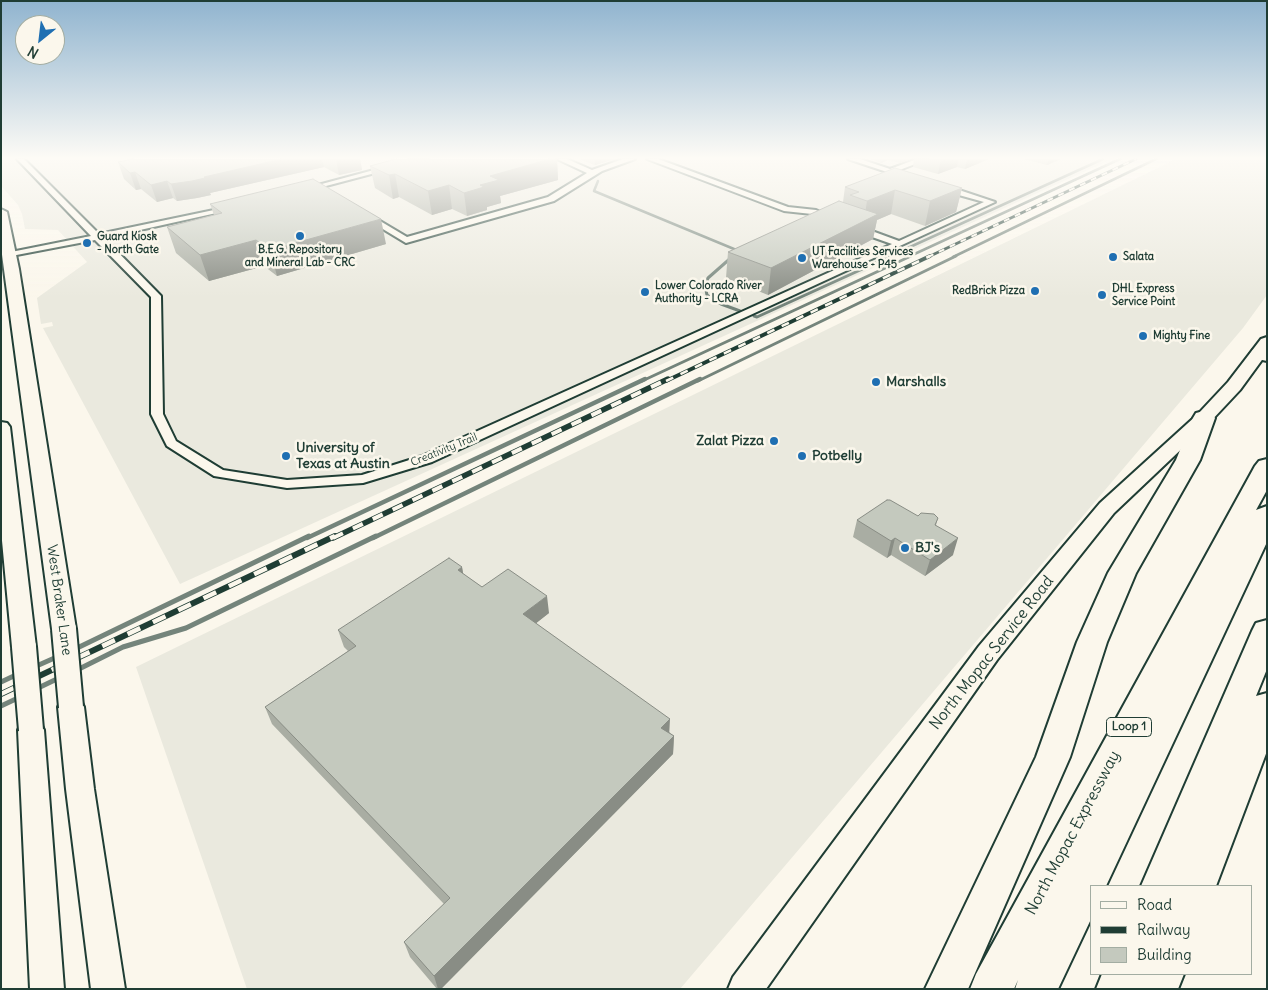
<!DOCTYPE html>
<html>
<head>
<meta charset="utf-8">
<style>
  body { margin:0 }
  #map { position:relative; width:1268px; height:990px; overflow:hidden; background:#fbf7ec; font-family:Delius,sans-serif }
  canvas { display:block }
  .frame { position:absolute; inset:0; border:2px solid #1f3d34; pointer-events:none }
  .legend { position:absolute; left:1090px; top:885px; width:162px; height:90px; box-sizing:border-box; background:#fbf7ec; border:1px solid #a3ada2; margin:0; padding:6px 9px; list-style:none; font-size:15px; color:#1f3d34 }
  .legend li { display:flex; align-items:center; gap:10px; height:25px }
  .legend b { width:25px; border:1px solid #a3ada2 }
  .north { position:absolute; left:15px; top:15px; width:50px; height:50px; box-sizing:border-box; background:#fbf7ec; border:1px solid #a3ada2; border-radius:50%; rotate:209deg; font-size:14px; font-weight:700; line-height:20px; text-align:center; color:#1f3d34 }
  .north::after { content:''; display:block; margin:auto; width:18px; height:22px; background:#1f6fb2; clip-path:polygon(50% 0,100% 100%,50% 72%,0 100%) }
</style>
</head>
<body>
<div id="map">
<canvas width="1268" height="990"></canvas>
<div class="frame"></div>
<ul class="legend">
<li><b style="height:6px;background:#fbf7ec"></b>Road</li>
<li><b style="height:6px;background:#1f3d34"></b>Railway</li>
<li><b style="height:14px;background:#c4c9be"></b>Building</li>
</ul>
<div class="north">N</div>
</div>
<script>
const context = document.querySelector('canvas').getContext('2d');
context.lineJoin = 'round';
function paint(path, color) { context.fillStyle = color; context.fill(path, 'evenodd'); }
const poly = rows => new Path2D(rows.map(r => 'M' + r).join(''));
function strokePath(path, color, width, dash) { context.strokeStyle = color; context.lineWidth = width; context.lineCap = dash ? 'butt' : 'round'; context.setLineDash(dash || []); context.stroke(path); }
function drawText(font, color, halo, rows, align = 'center') {
  context.font = font + ' Delius,sans-serif'; context.lineWidth = 5; context.setLineDash([]); context.textBaseline = 'middle'; context.strokeStyle = halo; context.fillStyle = color; for (const [text, x, y, turn = 0] of rows) {
    context.save(); context.translate(x, y); context.rotate((+turn || 0) * Math.PI / 180); context.textAlign = isNaN(turn) ? turn : align; if (halo) context.strokeText(text, 0, 0); context.fillText(text, 0, 0); context.restore();
  }
}
const built = poly([
  [1,159,1112,159,180,584,43,328,53,326,52,322,41,324,37,298,87,262,58,230,25,229,22,214,18,205,1,186],
  [1176,159,1267,159,1267,295,1243,328,680,989,247,989,136,667]
]);
const streamFar3 = poly([
  [598,181,594,191,734,249,736,253,731,257],
  [888,257,1103,159],
  [908,257,1120,159],
  [953,257,1156,159]
]);
const streamFar2 = poly([
  [733,256,708,278,705,286,707,295,721,304,740,311],
  [754,316,757,317,891,256],
  [642,381,911,256],
  [698,381,956,256]
]);
const streamFar1 = poly([
  [307,538,645,379],
  [373,538,700,379]
]);
const stream = poly([
  [73,650,309,536],
  [32,668,59,656],
  [75,671,123,647,186,628,376,536],
  [1,682,18,674],
  [34,690,61,677],
  [1,706,20,697]
]);
const street = poly([
  [17,159,24,159,99,234,233,206,234,208,230,210,104,238,161,296,163,414,176,441,223,470,287,480,362,475,422,456,892,244,855,231,855,227,861,227,899,241,984,202,941,190,941,186,947,186,995,202,432,462,363,483,287,488,214,476,167,446,151,414,151,297,95,240,6,257,6,253,91,236,17,159],
  [415,159,428,159,307,191,303,189,415,159],
  [557,159,567,159,592,170,623,159,635,159,602,171,554,201,406,243,363,217,370,215,407,237,548,197,587,173,557,159],
  [647,159,658,159,788,207,816,210,835,219,831,221,812,214,784,211,647,159],
  [848,159,860,159,890,169,917,159,928,159,897,171,908,174,908,178,905,178,848,159]
]);
const secondary = poly([
  [1,209,7,212,19,269,76,629,72,635,64,638,56,635,52,629,1,247,1,209],
  [1267,337,1267,353,1240,390,1210,422,1114,513,997,660,766,989,728,989,733,977,979,646,1100,503,1198,414,1228,382,1261,339,1267,337],
  [1,422,7,423,10,427,36,647,33,654,24,656,15,654,12,647,1,530,1,422],
  [71,696,80,699,84,707,94,789,125,989,91,989,66,789,58,707,62,699,71,696],
  [31,719,40,722,44,730,64,989,30,989,18,730,22,722,31,719]
]);
const primary = poly([
  [1259,349,1267,351,1267,361,1253,358,1250,354,1253,350,1259,349]
]);
const highway = poly([
  [1204,411,1212,413,1215,418,1200,460,1136,573,1107,642,1070,757,968,989,925,989,1036,757,1077,642,1108,573,1176,460,1193,418,1196,413,1204,411],
  [1267,459,1267,490,1256,510,1267,506,1267,542,1106,886,1092,886,1092,917,1058,989,1015,989,1018,980,1014,989,970,989,976,974,1255,466,1259,461,1267,459],
  [1267,620,1267,669,1256,696,1267,693,1267,751,1216,886,1141,886,1252,631,1256,623,1267,620],
  [1102,974,1184,974,1178,989,1096,989,1102,974]
]);
const railFar3 = poly([
  [928,257,1136,159]
]);
const railFar2 = poly([
  [666,381,930,256]
]);
const railFar1 = poly([
  [333,538,668,379]
]);
const rail = poly([
  [1,694,335,536]
]);
const secondaryBridge = poly([
  [64,629,71,707],
  [24,647,31,730]
]);
const wall = poly([
  [133,159,360,159,362,170,339,175,324,167,210,193,211,195,197,198,177,201,173,198,157,202,141,189,136,190,124,179,118,162],
  [396,159,557,159,558,180,500,196,501,203,487,207,487,210,467,216,452,209,432,215,399,197,393,199,375,188,370,166],
  [579,159,615,159,595,165],
  [870,159,911,159,900,163,888,160,881,163],
  [914,159,989,159,965,169,957,167,938,174,913,167],
  [1024,159,1061,159,1047,165],
  [845,187,962,188,956,212,925,226,891,214,877,220,873,239,768,295,726,278,728,252,843,202],
  [210,204,386,244,277,276,264,266,209,281,176,253,167,227,214,215],
  [918,516,938,518,936,525,953,555,925,576,891,555,887,558,853,537,857,520],
  [462,567,463,574,482,587,549,613,536,623,674,736,673,754,441,989,437,989,410,957,404,942,444,904,272,724,265,707,348,651,344,647,338,630]
]);
const shadedWall = poly([
  [282,159,322,159,324,167,210,193,211,195,197,198,177,201,171,184],
  [336,159,360,159,362,170,339,175],
  [550,159,557,159,558,180,500,196,501,203,487,207,487,210,467,216,464,193,480,185,490,176],
  [595,159,615,159,595,165],
  [882,159,889,159,888,160,881,163],
  [900,159,911,159,900,163],
  [941,159,958,159,957,167,938,174],
  [967,159,989,159,965,169],
  [1049,159,1061,159,1047,165],
  [135,172,141,189,136,190,130,173],
  [395,174,399,197,393,199,389,175],
  [167,181,173,198,157,202,151,185],
  [449,185,452,209,432,215,428,191],
  [962,188,956,212,925,226,930,201],
  [895,190,891,214,877,220,873,239,768,295,771,268,864,221,867,201],
  [381,219,386,244,277,276,270,250],
  [256,240,264,266,209,281,200,255],
  [895,538,891,555,887,558,891,541],
  [958,538,953,555,925,576,930,560],
  [462,567,465,584,458,570],
  [547,596,549,613,525,632,523,614],
  [670,719,669,737,661,728],
  [674,736,673,754,441,989,438,989,434,976]
]);
const building = poly([
  [133,159,282,159,204,177,205,178,192,181,171,184,167,181,151,185,135,172,130,173,118,162,133,159],
  [396,159,550,159,490,176,499,180,480,185,484,187,464,193,449,185,428,191,395,174,389,175,370,166,396,159],
  [895,168,962,188,930,201,895,190,867,201,850,195,859,192,845,187,895,168],
  [313,179,381,219,270,250,256,240,200,255,167,227,222,213,210,204,313,179],
  [839,201,878,214,771,268,728,252,839,201],
  [887,500,890,500,918,516,921,513,934,514,938,518,935,525,958,538,930,560,895,538,891,541,857,520,887,500],
  [449,558,462,567,458,570,482,587,508,569,547,596,523,614,670,719,661,728,674,736,434,976,404,942,450,898,265,707,356,646,338,630,449,558]
]);
const markers = [
  [300,236,5,"#1f6fb2"],
  [87,243,5,"#1f6fb2"],
  [1113,257,5,"#1f6fb2"],
  [802,258,5,"#1f6fb2"],
  [1035,291,5,"#1f6fb2"],
  [645,292,5,"#1f6fb2"],
  [1102,295,5,"#1f6fb2"],
  [1143,336,5,"#1f6fb2"],
  [876,382,5,"#1f6fb2"],
  [774,441,5,"#1f6fb2"],
  [286,456,5,"#1f6fb2"],
  [802,456,5,"#1f6fb2"],
  [905,548,5,"#1f6fb2"]
];
const farPoinames = [
  ["Guard Kiosk",97,237],
  ["- North Gate",97,250],
  ["B.E.G. Repository",300,250,"center"],
  ["and Mineral Lab - CRC",300,263,"center"],
  ["UT Facilities Services",812,252],
  ["Warehouse - P45",812,265],
  ["Salata",1123,257],
  ["Lower Colorado River",655,286],
  ["Authority - LCRA",655,299],
  ["DHL Express",1112,289],
  ["Service Point",1112,302],
  ["RedBrick Pizza",1025,291,"right"],
  ["Mighty Fine",1153,336]
];
const farStreetnames = [
  ["Creativity Trail",444,450,-22]
];
const shields = [
  [1129,727,45]
];
const shieldNames = [
  ["Loop 1",1129,727]
];
const poiNames = [
  ["Marshalls",886,382],
  ["Zalat Pizza",764,441,"right"],
  ["University of",296,448],
  ["Texas at Austin",296,464],
  ["Potbelly",812,456],
  ["BJ's",915,548]
];
const streetNames = [
  ["West Braker Lane",59,600,82]
];
const nearStreetnames = [
  ["North Mopac Service Road",992,653,-52],
  ["North Mopac Expressway",1073,833,-62]
];
paint(built, '#eae9de');
strokePath(streamFar3, '#74847b', 2.5);
strokePath(streamFar2, '#74847b', 3);
strokePath(streamFar1, '#74847b', 4.5);
strokePath(stream, '#74847b', 5);
strokePath(street, '#1f3d34', 4);
strokePath(secondary, '#1f3d34', 4);
strokePath(primary, '#1f3d34', 4);
strokePath(highway, '#1f3d34', 4);
paint(street, '#fbf7ec');
paint(secondary, '#fbf7ec');
paint(primary, '#fbf7ec');
paint(highway, '#fbf7ec');
strokePath(railFar3, '#1f3d34', 3);
strokePath(railFar2, '#1f3d34', 4);
strokePath(railFar1, '#1f3d34', 5.5);
strokePath(rail, '#1f3d34', 6);
strokePath(railFar3, '#fbf7ec', 2, [6]);
strokePath(railFar2, '#fbf7ec', 2.5, [8]);
strokePath(railFar1, '#fbf7ec', 4, [11]);
strokePath(rail, '#fbf7ec', 4.5, [14]);
strokePath(secondaryBridge, '#1f3d34', 28, []);
strokePath(secondaryBridge, '#fbf7ec', 24);
paint(wall, '#a9ada3');
paint(shadedWall, '#898d85');
paint(building, '#c4c9be');
strokePath(building, '#898d85', 1);
const sky = context.createLinearGradient(0, 0, 0, 298);
sky.addColorStop(0, '#90b4cf');
sky.addColorStop(0.53, '#fdfbf6');
sky.addColorStop(1, '#fdfbf600');
context.fillStyle = sky;
context.fillRect(0, 0, 1268, 298);
for (const [x, y, r, color] of markers) { const dot = new Path2D(); dot.arc(x, y, r, 0, 2 * Math.PI); context.fillStyle = color; context.fill(dot); strokePath(dot, '#fbf7ec', 2); }
drawText('bold 11px', '#1f3d34', '#fbf7ec', farPoinames, 'left');
drawText('11px', '#1f3d34', '#fbf7ec', farStreetnames);
for (const [x, y, w] of shields) { const box = new Path2D(); box.roundRect(x - w / 2, y - 9.5, w, 19, 4); context.fillStyle = '#fbf7ec'; context.fill(box); strokePath(box, '#1f3d34', 1); }
drawText('bold 12px', '#1f3d34', null, shieldNames);
drawText('bold 14px', '#1f3d34', '#fbf7ec', poiNames, 'left');
drawText('14px', '#1f3d34', '#fbf7ec', streetNames);
drawText('16px', '#1f3d34', '#fbf7ec', nearStreetnames);
</script>
</body>
</html>
